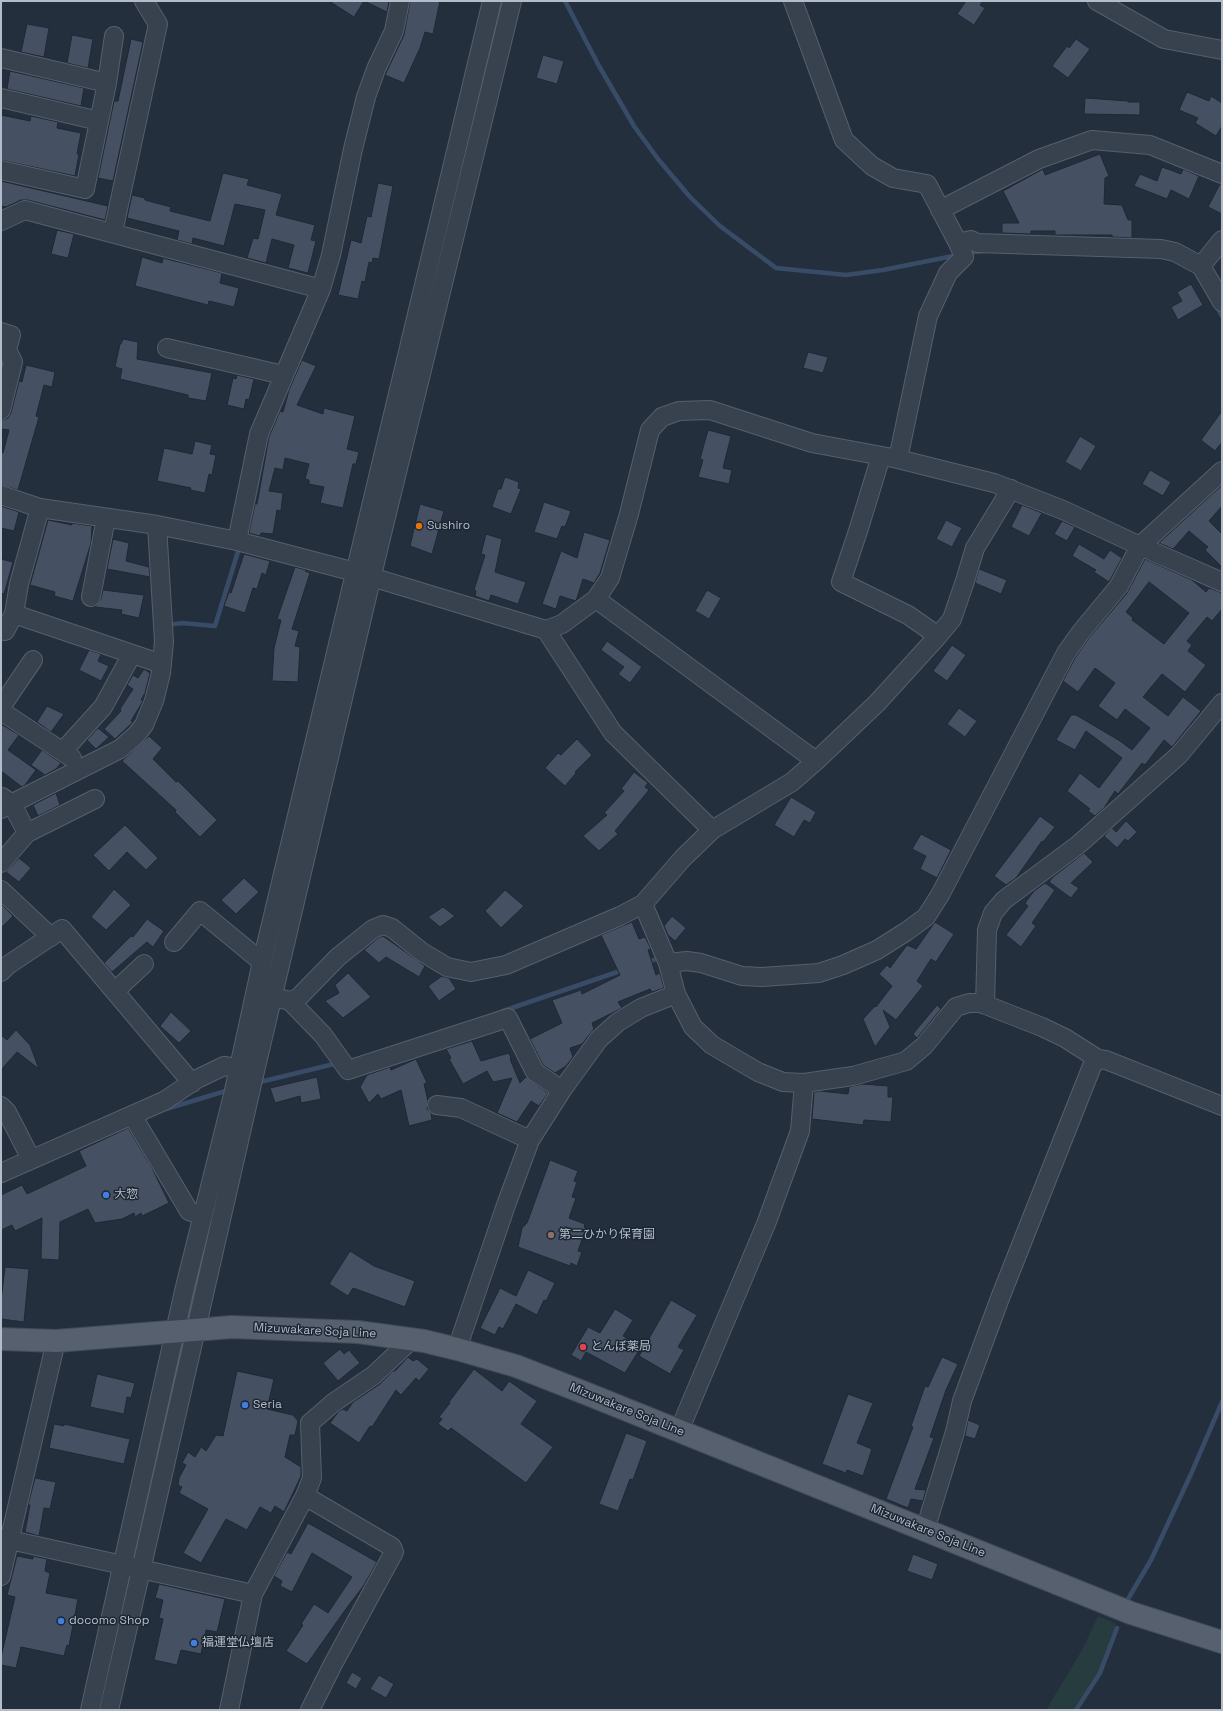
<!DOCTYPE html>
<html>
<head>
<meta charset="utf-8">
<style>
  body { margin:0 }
  #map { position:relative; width:1223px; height:1711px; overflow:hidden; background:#242f3e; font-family:"Space Grotesk",sans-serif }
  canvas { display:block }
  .frame { position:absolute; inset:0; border:2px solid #b4bcc9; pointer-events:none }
</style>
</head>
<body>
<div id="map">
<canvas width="1223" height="1711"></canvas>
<div class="frame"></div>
</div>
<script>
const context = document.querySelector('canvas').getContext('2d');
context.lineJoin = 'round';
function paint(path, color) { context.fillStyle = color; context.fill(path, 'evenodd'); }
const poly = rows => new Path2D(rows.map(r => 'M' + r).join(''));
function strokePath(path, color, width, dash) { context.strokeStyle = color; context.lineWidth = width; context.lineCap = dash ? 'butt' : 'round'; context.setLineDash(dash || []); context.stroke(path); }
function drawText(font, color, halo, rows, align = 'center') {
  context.font = font + ' "Space Grotesk","Noto Sans JP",sans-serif'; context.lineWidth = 3; context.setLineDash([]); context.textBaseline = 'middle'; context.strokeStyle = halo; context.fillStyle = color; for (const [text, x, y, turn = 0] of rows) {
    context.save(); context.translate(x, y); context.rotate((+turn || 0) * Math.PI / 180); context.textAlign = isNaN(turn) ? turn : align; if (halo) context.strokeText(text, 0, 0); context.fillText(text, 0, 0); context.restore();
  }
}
const green = poly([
  [1098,1616,1116,1624,1103,1663,1095,1677,1073,1710,1046,1710,1082,1650]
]);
const stream = poly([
  [565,1,599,66,634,126,658,159,690,197,720,226,776,268,846,275,883,270,958,255],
  [967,253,984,251],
  [1216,305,1222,316],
  [167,625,182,623,215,626,240,545],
  [646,963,661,957],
  [503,1011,623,970],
  [256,1083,338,1063],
  [166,1109,229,1090],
  [1128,1599,1151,1560,1191,1474,1222,1402],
  [1076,1710,1100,1673,1117,1628]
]);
const building = poly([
  [329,1,389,1,387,12,364,1,354,17,329,1],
  [410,1,440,1,433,34,425,32,420,48,404,83,385,75,404,35,410,1],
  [966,1,983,1,980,5,985,8,974,25,957,14,966,1],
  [27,24,49,28,44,57,21,52,27,24],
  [72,35,93,39,88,68,67,63,72,35],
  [131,39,143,42,113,181,98,178,114,101,118,101,131,39],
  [1076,39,1090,49,1068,78,1052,66,1067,46,1069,48,1076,39],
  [543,55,564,61,557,84,536,78,543,55],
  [10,71,84,88,81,106,7,89,10,71],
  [1187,92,1209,101,1211,96,1222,103,1222,126,1216,136,1195,123,1198,118,1179,110,1187,92],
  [1085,98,1128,101,1128,102,1140,102,1140,115,1084,114,1085,98],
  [1,115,30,121,31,116,58,122,57,128,81,133,77,154,79,154,75,176,1,160,1,115],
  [1100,154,1109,176,1105,178,1104,204,1122,205,1128,220,1132,220,1132,238,1112,237,1112,235,1055,235,1055,231,1031,231,1031,234,1002,233,1002,223,1019,223,1003,191,1043,169,1045,175,1100,154],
  [1162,167,1181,174,1183,169,1199,176,1189,199,1171,190,1167,199,1134,186,1140,174,1157,181,1162,167],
  [223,173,249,179,247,185,282,194,276,215,315,225,311,240,316,241,308,273,288,268,294,245,272,239,266,263,247,258,253,238,258,239,265,210,235,204,224,246,193,238,192,244,177,240,179,231,127,218,132,195,145,198,145,200,171,207,170,211,210,221,223,173],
  [1,181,108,206,105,220,28,200,21,200,6,207,1,206,1,181],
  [378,183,393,186,379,259,373,258,372,263,369,262,365,282,362,281,358,299,338,295,351,240,361,243,367,216,371,217,378,183],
  [1220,184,1222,184,1222,214,1208,207,1220,184],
  [57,230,74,234,68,258,51,254,57,230],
  [142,257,162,263,163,258,222,273,220,283,239,288,234,307,209,301,208,305,135,286,142,257],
  [1191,284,1203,305,1178,320,1171,307,1182,301,1177,292,1191,284],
  [123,339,138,342,137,359,212,373,206,401,188,398,188,395,120,379,122,369,115,367,120,344,121,344,123,339],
  [808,352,828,357,823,373,803,368,808,352],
  [302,360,316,366,297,405,323,414,324,408,355,416,347,449,359,452,356,464,353,464,343,508,320,503,324,487,309,484,309,480,305,479,309,464,285,458,283,470,275,468,269,491,283,493,281,511,277,510,273,534,261,533,260,536,249,533,255,504,257,504,269,437,280,411,283,412,289,390,302,360],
  [26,365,55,372,52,387,44,385,36,416,39,417,18,490,1,485,1,452,3,453,9,430,1,429,1,420,8,418,11,413,19,381,22,382,26,365],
  [237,375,254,379,249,400,246,399,244,409,227,405,233,378,236,379,237,375],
  [1222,411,1222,442,1215,451,1201,440,1222,411],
  [708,430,731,436,723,468,732,470,729,484,698,477,703,460,700,459,708,430],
  [1080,436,1096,446,1081,471,1065,462,1080,436],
  [195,441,212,445,210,454,216,455,212,475,209,474,205,493,190,490,191,488,157,481,164,448,192,454,195,441],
  [1150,470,1171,482,1163,496,1142,484,1150,470],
  [505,477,519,482,518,488,521,489,511,514,492,507,498,489,501,489,505,477],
  [1222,485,1222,506,1209,521,1222,534,1222,567,1205,550,1208,547,1189,531,1173,549,1159,543,1222,485],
  [544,502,571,511,565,527,562,526,557,539,534,532,544,502],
  [420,504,444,511,432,554,410,546,420,504],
  [1022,505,1042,513,1029,536,1011,527,1022,505],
  [1,506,19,512,14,531,1,528,1,506],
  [48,520,72,525,72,523,92,526,91,543,73,601,54,596,55,592,30,585,48,520],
  [946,520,962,528,952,547,936,539,946,520],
  [1062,521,1075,527,1067,541,1054,534,1062,521],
  [584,532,610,540,600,573,594,583,583,579,576,601,560,596,556,609,542,604,561,551,577,558,584,532],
  [486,534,502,539,495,572,526,582,518,604,491,595,489,601,475,596,476,591,474,590,485,555,481,554,486,534],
  [113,539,129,543,126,561,149,567,150,577,107,569,113,539],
  [1079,544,1104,559,1110,550,1122,558,1109,582,1094,572,1096,570,1072,556,1079,544],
  [244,554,270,561,266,575,262,573,257,589,253,588,245,613,224,606,229,592,231,593,244,554],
  [1,559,13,562,4,594,1,593,1,559],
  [1145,559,1192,580,1206,592,1209,588,1220,592,1222,594,1222,609,1212,621,1207,617,1187,641,1192,645,1188,651,1206,665,1185,692,1162,674,1143,697,1168,716,1183,697,1201,711,1172,747,1164,740,1145,765,1142,763,1118,794,1115,791,1104,808,1095,816,1088,811,1090,809,1067,791,1080,773,1099,788,1122,758,1086,731,1075,750,1056,740,1071,715,1076,715,1120,741,1132,750,1150,728,1125,709,1117,720,1098,706,1115,683,1095,668,1078,692,1063,681,1075,658,1089,638,1127,593,1145,559],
  [1149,582,1189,613,1164,644,1132,620,1133,618,1126,612,1149,582],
  [295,567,306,570,305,571,310,573,292,629,299,631,295,646,300,647,298,682,272,681,274,648,281,620,277,619,295,567],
  [979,569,1007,580,1001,594,975,583,979,569],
  [103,590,144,595,139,618,121,614,122,610,95,607,101,599,103,590],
  [707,590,721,598,709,619,695,611,707,590],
  [607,641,642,667,630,683,618,674,624,667,601,650,607,641],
  [952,645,966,655,947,681,933,671,952,645],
  [89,650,101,654,98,661,109,666,101,681,79,670,89,650],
  [144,669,150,673,145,693,141,700,143,701,131,721,133,722,115,739,104,729,121,711,120,709,133,689,127,685,133,675,138,678,144,669],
  [47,706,64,714,51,732,37,722,47,706],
  [959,708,977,721,965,737,947,724,959,708],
  [1,724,19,735,8,750,36,770,25,785,22,787,1,771,1,724],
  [98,728,109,737,96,749,87,740,98,728],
  [149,736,162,748,153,759,176,782,178,781,217,820,200,837,175,812,176,810,122,761,149,736],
  [577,739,592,755,575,772,576,773,565,786,545,768,558,753,561,755,577,739],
  [42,750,61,763,56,769,45,775,31,765,42,750],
  [634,772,648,783,645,787,649,790,615,831,618,834,599,851,583,836,607,815,604,813,624,791,621,789,634,772],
  [56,793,60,805,38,816,33,805,56,793],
  [791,797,816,812,810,823,804,820,794,837,774,825,791,797],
  [1040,816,1055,827,1043,842,1042,841,1016,878,1006,885,994,876,1040,816],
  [1126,821,1137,832,1128,841,1125,839,1117,848,1104,836,1112,828,1116,832,1126,821],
  [125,825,158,858,146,870,127,852,109,871,93,855,125,825],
  [921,834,951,850,937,878,920,869,926,856,912,849,921,834],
  [1084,853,1093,862,1071,883,1079,888,1071,898,1049,882,1053,877,1084,853],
  [19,858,31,868,19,882,6,872,19,858],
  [244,878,259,892,236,914,221,900,244,878],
  [1045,883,1055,890,1032,923,1036,926,1021,947,1006,935,1028,906,1025,903,1034,891,1045,883],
  [114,889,131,905,106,930,91,917,114,889],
  [505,890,524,906,501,928,485,911,505,890],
  [1,904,13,916,1,928,1,904],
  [443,907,455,916,440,927,428,917,443,907],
  [672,916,686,928,675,941,668,935,664,926,672,916],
  [147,919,164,931,153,947,147,942,112,972,104,963,131,936,133,937,147,919],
  [632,922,639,939,645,937,651,949,648,950,656,975,660,973,664,988,652,992,650,989,618,1002,622,1008,592,1023,594,1029,582,1044,570,1048,573,1057,566,1066,555,1073,543,1065,530,1039,562,1023,552,1000,581,990,582,994,620,975,601,935,632,922],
  [935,922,954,934,936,962,931,959,917,981,923,986,896,1020,883,1010,890,1027,875,1047,863,1019,875,1006,876,1007,892,986,879,974,887,965,890,968,907,945,916,949,935,922],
  [383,936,425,966,419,977,386,957,379,963,364,950,378,938,383,936],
  [348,973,371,997,343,1018,325,1001,339,993,335,985,348,973],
  [442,976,449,978,456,989,439,1001,428,986,442,976],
  [937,1005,941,1009,917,1038,913,1034,937,1005],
  [171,1012,191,1031,179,1043,160,1026,171,1012],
  [16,1030,30,1045,39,1069,17,1052,1,1070,1,1035,7,1040,16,1030],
  [472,1041,481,1061,509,1053,511,1058,510,1059,520,1083,526,1077,548,1093,539,1106,531,1101,517,1122,497,1113,512,1078,493,1082,487,1071,463,1084,449,1059,451,1058,446,1049,472,1041],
  [416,1059,427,1083,424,1084,428,1101,427,1109,431,1113,432,1120,409,1126,401,1090,381,1099,378,1094,369,1103,360,1087,367,1075,390,1067,391,1070,416,1059],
  [317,1077,321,1099,301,1103,300,1096,275,1103,270,1088,317,1077],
  [862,1084,888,1086,888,1097,893,1097,891,1122,864,1120,863,1125,812,1119,814,1092,820,1091,848,1094,849,1087,862,1084],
  [128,1128,152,1168,169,1203,142,1216,141,1213,135,1217,134,1213,122,1219,95,1223,88,1209,60,1222,59,1260,41,1259,42,1218,15,1231,12,1225,1,1230,1,1195,22,1185,27,1194,86,1166,79,1151,128,1128],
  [550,1160,578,1171,574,1181,577,1182,572,1197,576,1198,569,1218,585,1224,584,1227,586,1228,578,1251,582,1252,577,1266,571,1263,570,1266,518,1247,522,1228,527,1223,550,1160],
  [350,1251,374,1266,415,1281,405,1307,353,1288,348,1296,329,1284,350,1251],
  [5,1267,29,1269,24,1322,1,1319,1,1301,5,1267],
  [528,1270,555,1283,546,1301,544,1300,537,1315,516,1304,503,1329,499,1327,495,1335,480,1328,500,1288,516,1296,528,1270],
  [671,1300,697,1315,678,1347,684,1350,670,1374,639,1356,671,1300],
  [615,1309,633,1320,623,1336,641,1347,625,1373,586,1352,581,1361,571,1355,588,1327,600,1333,615,1309],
  [340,1349,344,1354,349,1350,360,1363,338,1381,323,1363,340,1349],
  [408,1357,413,1361,417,1359,429,1369,419,1381,416,1378,401,1395,396,1390,372,1427,370,1426,359,1443,330,1423,339,1411,343,1409,347,1411,353,1402,380,1384,393,1371,395,1371,408,1357],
  [942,1357,958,1364,946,1390,930,1437,934,1438,915,1489,926,1490,923,1501,911,1499,908,1508,886,1499,913,1427,911,1426,925,1386,928,1387,942,1357],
  [474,1369,502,1391,509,1381,537,1401,521,1424,553,1447,526,1483,451,1428,448,1431,438,1424,442,1419,439,1417,450,1403,449,1402,474,1369],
  [237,1371,274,1379,267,1409,293,1415,298,1421,295,1435,290,1435,285,1457,301,1467,301,1476,284,1512,275,1506,271,1513,260,1507,247,1530,226,1519,201,1563,183,1553,208,1509,179,1493,182,1487,178,1485,179,1478,186,1465,182,1463,188,1452,195,1457,201,1447,206,1451,216,1435,223,1436,237,1371],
  [97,1374,135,1383,131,1398,127,1397,124,1414,90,1407,97,1374],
  [848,1394,873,1403,857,1443,872,1449,863,1476,847,1470,846,1473,822,1464,848,1394],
  [968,1420,980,1425,975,1439,965,1436,968,1420],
  [54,1424,64,1426,64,1424,130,1439,124,1464,49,1448,54,1424],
  [626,1433,647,1441,633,1480,630,1479,618,1511,599,1504,626,1433],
  [35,1478,56,1482,50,1509,44,1508,39,1536,25,1532,30,1505,28,1505,35,1478],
  [308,1523,377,1562,364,1585,343,1613,307,1664,286,1651,303,1625,301,1624,314,1604,328,1613,352,1577,312,1553,292,1592,280,1586,282,1581,274,1576,287,1552,291,1554,308,1523],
  [913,1554,938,1564,932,1580,907,1571,913,1554],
  [17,1556,33,1559,33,1556,47,1559,45,1571,50,1573,46,1593,78,1599,69,1646,67,1645,64,1656,21,1647,16,1668,1,1665,1,1657,15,1597,7,1595,17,1556],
  [159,1584,225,1599,217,1632,206,1630,201,1654,181,1650,177,1665,154,1660,163,1619,159,1618,163,1600,155,1598,159,1584],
  [352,1672,362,1678,356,1689,346,1683,352,1672],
  [379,1675,394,1684,386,1698,370,1689,379,1675]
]);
const minor = poly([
  [793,1,844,140,872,166,893,178,927,184,958,243,964,257,948,273,928,316,898,459],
  [1097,1,1164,39,1222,50],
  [1,58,107,83],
  [1,98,99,121],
  [1,170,85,189,107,83,114,36],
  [940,210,1039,159,1092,140,1150,145,1222,174],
  [1,221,25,210,321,289],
  [113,232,158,24,144,1],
  [958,243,971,240,977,243,1161,249,1175,252,1201,266,1222,302],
  [1201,266,1222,240],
  [1,332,11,335,7,350,13,362,1,410],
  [167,348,283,375],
  [881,456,859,528,841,582,908,615,938,636],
  [1,495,40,508,157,525,237,541,355,572,546,630,562,624,596,599,610,578,629,514,650,430,662,417,679,411,710,410,812,443,898,459,994,483,1063,510,1138,545,1222,582],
  [237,541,259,434,321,289,331,255,353,149,366,97,376,69,394,31,400,1],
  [91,597,106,518],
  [596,599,816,761],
  [14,614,162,664],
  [546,630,613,733,712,830],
  [5,631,14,614,19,584,40,508],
  [1,707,33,660],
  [1,711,72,758],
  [63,751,103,707,132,654],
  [2,797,12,804,27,833],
  [1,809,120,749,136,735,144,725,154,701,161,673,164,642,157,525],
  [1,863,27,833,95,799],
  [1,890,51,937],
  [643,904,668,963,676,994,693,1027,712,1045,758,1072,783,1082,804,1083,853,1076,906,1061,924,1046,956,1007,969,1003,981,1003,1042,1027,1065,1038,1098,1059,1106,1060,1222,1106],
  [174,942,200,911,262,962],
  [668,963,687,961,701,963,742,976,762,977,819,973,843,965,877,950,907,931,926,917,940,895,1066,653,1081,632,1119,586,1140,546,1222,471],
  [1,972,8,965,62,929,192,1083],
  [115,991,144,964],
  [261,994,290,1001,298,998,338,957,373,929,383,925,392,928,422,952,447,967,471,972,506,965,620,916,643,904,683,858,712,830,792,782,816,761,877,703,938,636,952,619,965,581,975,548,1011,489],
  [290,1001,323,1035,348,1070,508,1018,535,1072,562,1090],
  [985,1005,987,930,993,913,1004,900,1078,845,1179,755,1222,703],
  [437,1105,461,1108,530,1140],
  [1,1106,7,1112,31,1159],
  [132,1115,189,1211,203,1216],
  [1,1173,164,1101,197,1079,224,1066,250,1070],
  [457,1349,506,1205,530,1140,562,1090,599,1039,618,1022,641,1008,676,994],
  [679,1431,766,1224,800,1131,804,1083],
  [305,1496,392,1547,394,1552,333,1664,310,1710],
  [925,1530,955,1432,962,1401,1000,1298,1092,1066,1098,1059],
  [1,1538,253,1594,229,1710],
  [1,1576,56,1341],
  [253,1594,305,1496,312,1478,310,1423,333,1403,374,1375,412,1339],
  [90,1710,185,1287,233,1095,262,962,492,1],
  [109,1710,255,1071,378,550,512,1]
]);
const major = poly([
  [1,1339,56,1341,232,1327,358,1332,424,1341,457,1349,516,1366,585,1393,1131,1613,1222,1642]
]);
const markers = [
  [419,526,4,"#e8710a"],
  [106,1195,4,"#3f7fe0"],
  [551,1235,4,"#8d6e63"],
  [583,1347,4,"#e0444e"],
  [245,1405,4,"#3f7fe0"],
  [61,1621,4,"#3f7fe0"],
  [194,1643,4,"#3f7fe0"]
];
const poiNames = [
  ["Sushiro",427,526],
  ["大惣",114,1195],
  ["第二ひかり保育園",559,1235],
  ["とんぼ薬局",591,1347],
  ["Seria",253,1405],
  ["docomo Shop",69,1621],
  ["福運堂仏壇店",202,1643]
];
const streetNames = [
  ["Mizuwakare Soja Line",315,1331,3],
  ["Mizuwakare Soja Line",627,1410,22],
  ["Mizuwakare Soja Line",928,1531,22]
];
paint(green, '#263c3f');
strokePath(stream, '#394c67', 4.5);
paint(building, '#455162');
strokePath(building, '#1f2835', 1);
strokePath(minor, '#565f6c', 20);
strokePath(major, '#414a57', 24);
strokePath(minor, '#38414e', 18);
strokePath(major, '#56606e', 22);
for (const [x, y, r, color] of markers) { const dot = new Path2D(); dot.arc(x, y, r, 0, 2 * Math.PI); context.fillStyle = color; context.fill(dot); strokePath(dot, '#1d2633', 1.5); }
drawText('12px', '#b4bcc9', '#1d2633', poiNames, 'left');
drawText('12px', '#b4bcc9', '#1d2633', streetNames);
</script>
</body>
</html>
